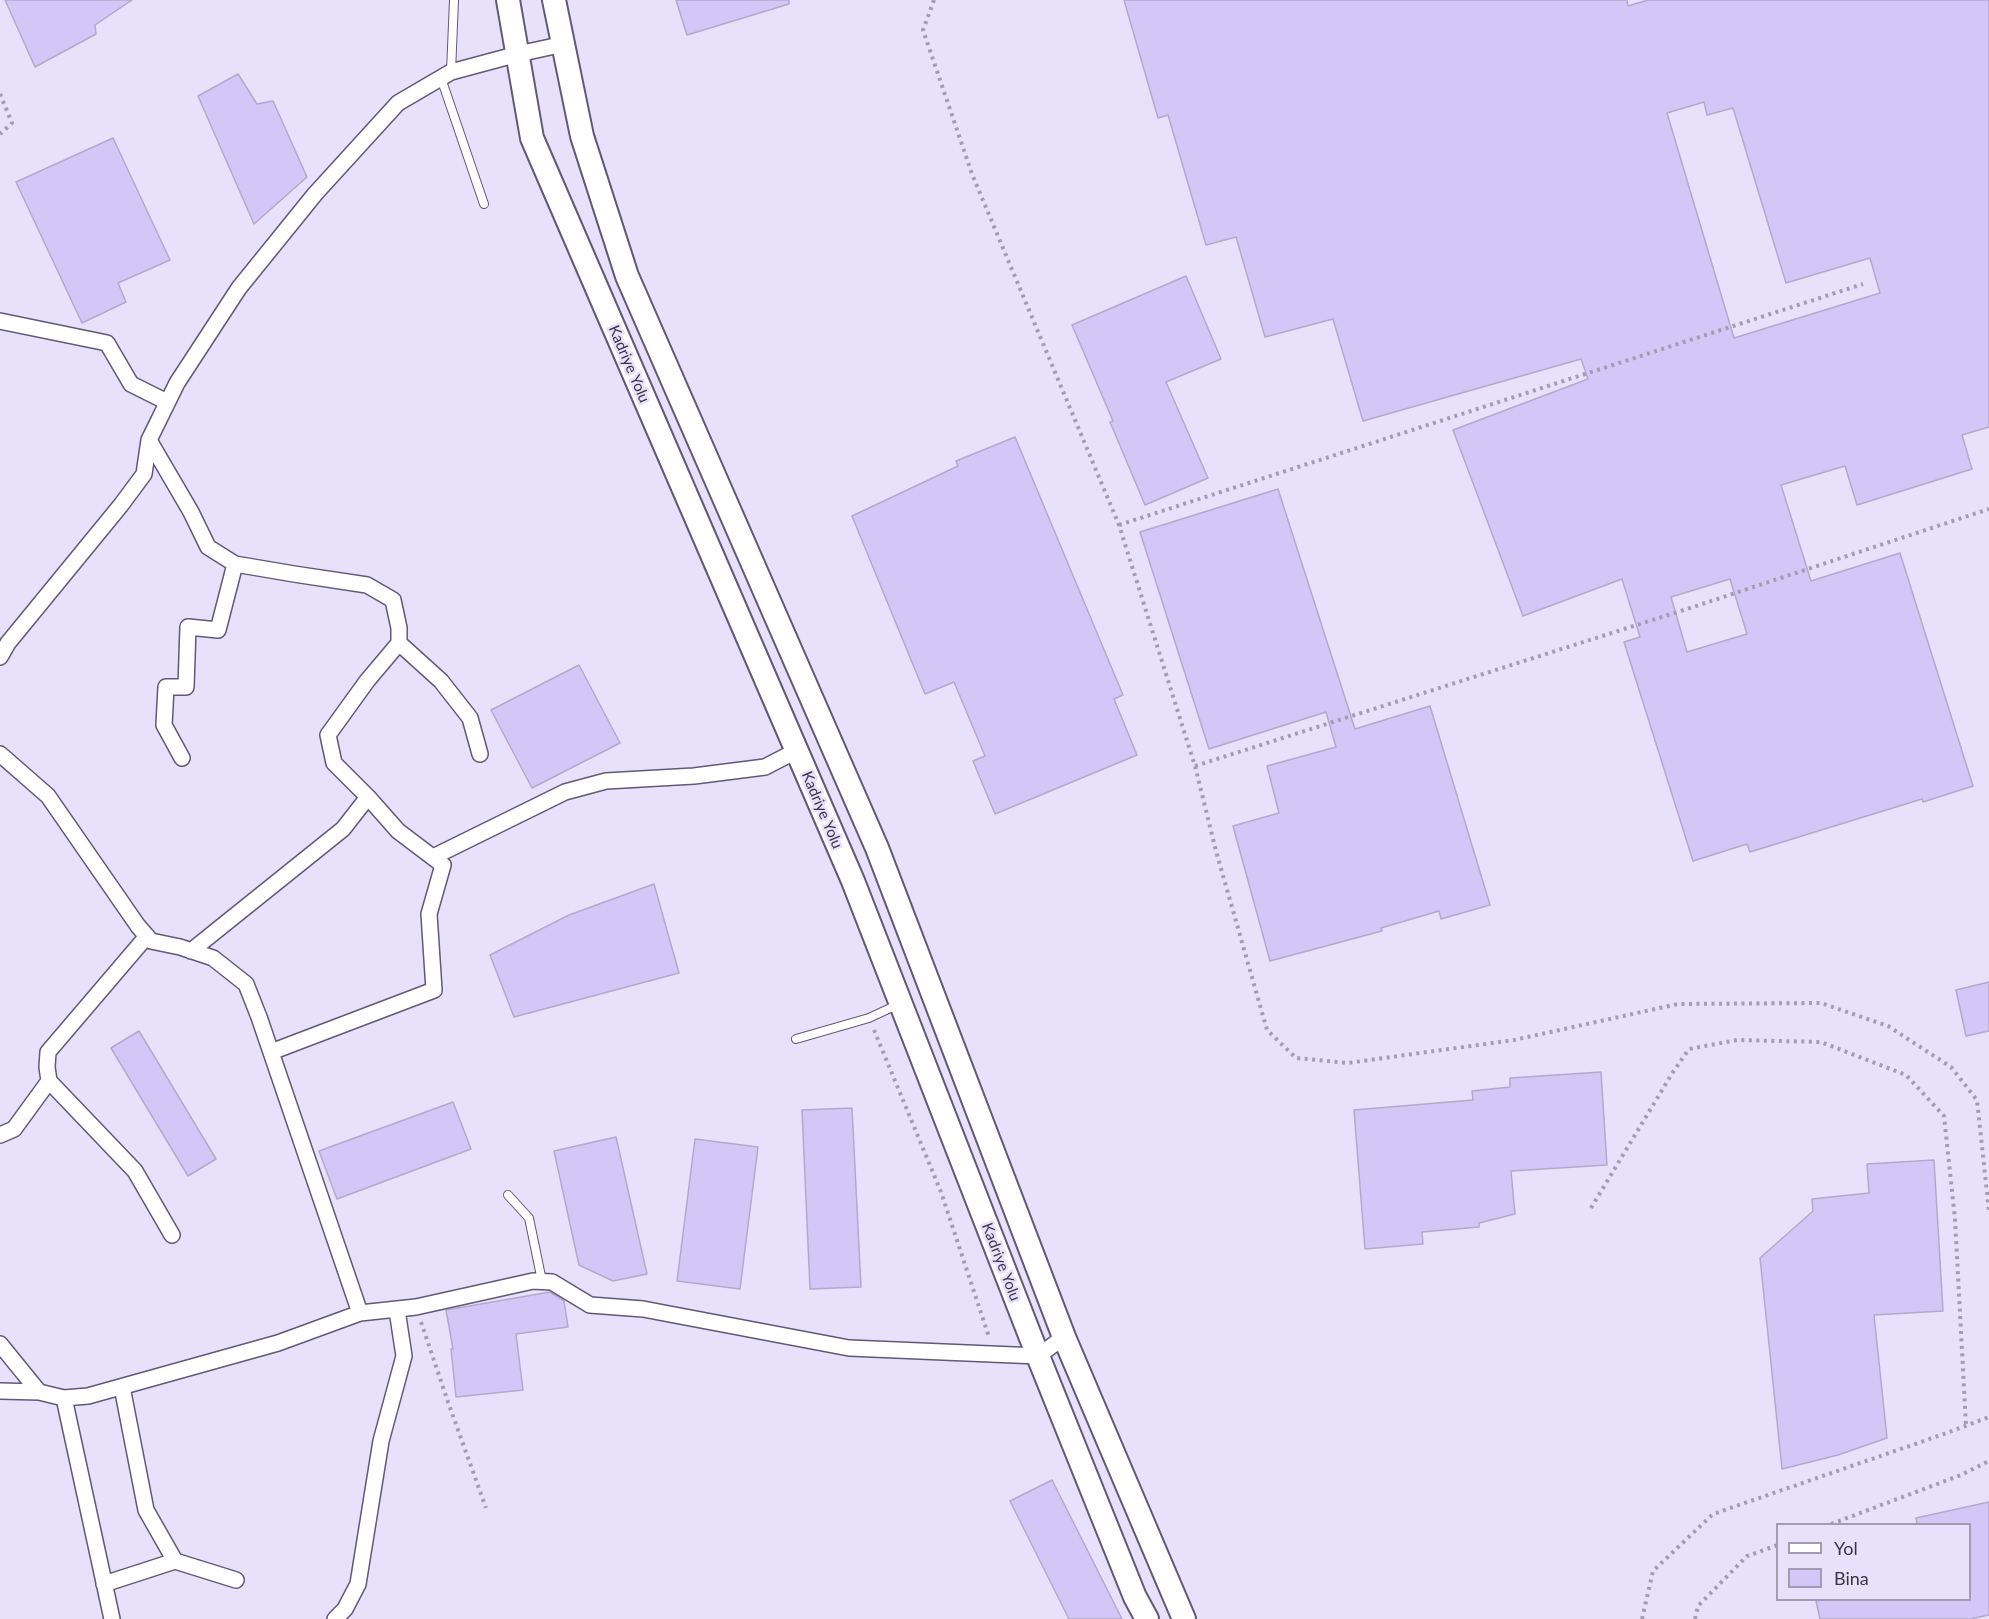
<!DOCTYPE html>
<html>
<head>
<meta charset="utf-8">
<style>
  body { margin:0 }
  #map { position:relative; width:1989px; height:1619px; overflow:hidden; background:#e8e1fc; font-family:Lato,sans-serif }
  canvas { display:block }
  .legend { position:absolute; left:1776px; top:1523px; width:195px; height:78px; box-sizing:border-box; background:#e8e1fc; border:2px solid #a29cb2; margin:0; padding:8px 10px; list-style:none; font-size:18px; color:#393543 }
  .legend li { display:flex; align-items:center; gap:12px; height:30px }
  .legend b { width:30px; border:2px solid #a29cb2 }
</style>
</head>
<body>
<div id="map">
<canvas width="1989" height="1619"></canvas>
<ul class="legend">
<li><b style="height:8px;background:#fff"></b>Yol</li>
<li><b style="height:16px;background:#d5c6f8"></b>Bina</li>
</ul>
</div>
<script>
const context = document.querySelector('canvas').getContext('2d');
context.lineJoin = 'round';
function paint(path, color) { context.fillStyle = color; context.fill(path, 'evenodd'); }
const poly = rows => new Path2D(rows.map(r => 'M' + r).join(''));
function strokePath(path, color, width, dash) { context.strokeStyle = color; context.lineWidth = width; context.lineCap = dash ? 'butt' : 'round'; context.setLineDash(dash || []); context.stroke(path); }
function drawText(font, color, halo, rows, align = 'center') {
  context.font = font + ' Lato,sans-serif'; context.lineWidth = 5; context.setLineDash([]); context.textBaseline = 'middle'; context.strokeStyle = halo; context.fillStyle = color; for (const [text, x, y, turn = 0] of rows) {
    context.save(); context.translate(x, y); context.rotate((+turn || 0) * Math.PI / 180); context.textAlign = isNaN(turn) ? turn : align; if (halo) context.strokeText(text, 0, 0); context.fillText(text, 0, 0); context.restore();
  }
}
const building = poly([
  [5,0,132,0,95,25,96,34,35,67,5,0],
  [676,0,789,0,789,4,687,35,676,0],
  [1124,0,1627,0,1628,6,1648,0,1989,0,1989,427,1962,435,1972,469,1857,505,1845,466,1781,485,1811,581,1900,553,1973,786,1923,802,1922,799,1750,852,1747,844,1693,861,1624,642,1640,637,1622,579,1523,616,1453,430,1588,379,1581,359,1363,421,1333,319,1265,337,1236,237,1206,245,1168,115,1158,118,1124,0],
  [1704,102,1707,115,1733,108,1786,283,1870,258,1880,293,1734,338,1667,113,1704,102],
  [1730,579,1747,634,1687,652,1671,597,1730,579],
  [238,74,257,104,273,101,307,177,254,224,198,96,238,74],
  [113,138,170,260,118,283,126,302,82,323,16,182,113,138],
  [1186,276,1221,359,1166,382,1208,478,1145,505,1110,422,1113,421,1072,325,1186,276],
  [1015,437,1123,695,1114,699,1137,755,995,814,973,761,985,756,954,682,925,694,852,516,958,466,956,461,1015,437],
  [1278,489,1355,729,1430,706,1490,905,1441,919,1439,911,1381,928,1382,931,1270,961,1233,826,1279,813,1267,766,1336,747,1326,712,1209,749,1140,532,1278,489],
  [579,665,620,743,532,788,491,710,579,665],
  [654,884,679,973,514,1017,490,955,569,915,654,884],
  [1989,982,1989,1031,1966,1036,1956,990,1989,982],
  [139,1031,216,1159,188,1176,111,1048,139,1031],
  [1601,1072,1607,1165,1511,1171,1515,1214,1479,1223,1479,1227,1422,1232,1423,1244,1365,1249,1354,1110,1473,1100,1472,1091,1510,1087,1510,1078,1601,1072],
  [453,1102,471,1149,337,1199,319,1151,453,1102],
  [852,1108,861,1287,810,1289,802,1110,852,1108],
  [616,1137,647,1274,613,1281,579,1265,554,1151,616,1137],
  [695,1139,758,1147,740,1289,677,1281,695,1139],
  [1934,1160,1943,1311,1874,1315,1887,1438,1838,1455,1782,1469,1760,1258,1813,1211,1812,1199,1869,1193,1867,1164,1934,1160],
  [550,1292,564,1301,568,1327,516,1334,523,1390,456,1397,451,1349,453,1349,446,1310,550,1292],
  [1052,1480,1122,1619,1069,1619,1010,1501,1052,1480],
  [1989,1502,1989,1615,1970,1619,1820,1619,1816,1601,1825,1599,1970,1599,1970,1524,1917,1524,1916,1518,1989,1502]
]);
const path = poly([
  [934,0,923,30,972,174,1119,525,1195,766,1216,851,1267,1030,1296,1058,1348,1063,1514,1040,1678,1004,1821,1003,1888,1026,1951,1067,1977,1100,1989,1211],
  [0,94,12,123,0,134],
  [1119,525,1863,284],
  [1195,766,1690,608,1989,509],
  [874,1030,941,1192,989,1337],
  [1591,1208,1673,1072,1689,1049,1737,1040,1821,1042,1906,1075,1944,1116,1955,1219,1966,1426],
  [421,1322,448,1402,486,1508],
  [1831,1524,1961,1475,1989,1461],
  [1642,1619,1653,1571,1713,1514,1944,1434,1989,1417],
  [1695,1619,1698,1606,1747,1556,1778,1545]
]);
const service = poly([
  [451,72,454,0],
  [441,78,484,204],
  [796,1039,869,1018,899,1004],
  [508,1195,529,1218,542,1281]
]);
const minor = poly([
  [0,321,107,343,131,384,167,402],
  [149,440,191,512,208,547,235,564,294,574,367,585,393,600,399,628,399,643,441,681,470,718,480,754],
  [0,657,8,643,121,505,144,474,149,440,177,383,239,288,315,194,398,103,451,72,518,54,564,44],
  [0,754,48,796,138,926,151,941,180,947,213,958,246,984,259,1017,360,1313],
  [182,758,164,725,166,687,186,687,188,627,218,630,235,564],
  [433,857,565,792,606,781,694,776,765,767,796,751],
  [147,936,48,1052,47,1067,49,1081,135,1171,172,1235],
  [191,951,343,829,368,797],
  [271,1052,434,990,429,914,443,865,398,831,368,797,334,763,328,735,367,681,399,643],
  [0,1135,14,1129,49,1081],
  [0,1344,39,1392],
  [0,1391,39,1392,64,1398,88,1396,278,1343,360,1313,416,1307,533,1281,552,1282,590,1305,643,1309,849,1348,1038,1356,1064,1337],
  [64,1398,112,1619],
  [175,1561,236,1580],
  [104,1584,175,1561,146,1510,122,1387],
  [335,1619,345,1609,358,1584,381,1441,404,1356,397,1310]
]);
const secondary = poly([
  [508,0,532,138,853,881,1038,1356,1135,1597,1147,1619],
  [554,0,582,136,627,276,877,848,1064,1337,1184,1619]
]);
const streetNames = [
  ["Kadriye Yolu",629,364,67],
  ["Kadriye Yolu",822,810,67],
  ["Kadriye Yolu",1001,1262,69]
];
paint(building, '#d5c6f8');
strokePath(building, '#b3a9ca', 1.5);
strokePath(service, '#615976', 10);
strokePath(minor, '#615976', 18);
strokePath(secondary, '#615976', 26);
strokePath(path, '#a39db3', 4, [3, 4.5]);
strokePath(service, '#fff', 8);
strokePath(minor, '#fff', 15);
strokePath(secondary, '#fff', 22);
drawText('15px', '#393543', '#e8e1fc', streetNames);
</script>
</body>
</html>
